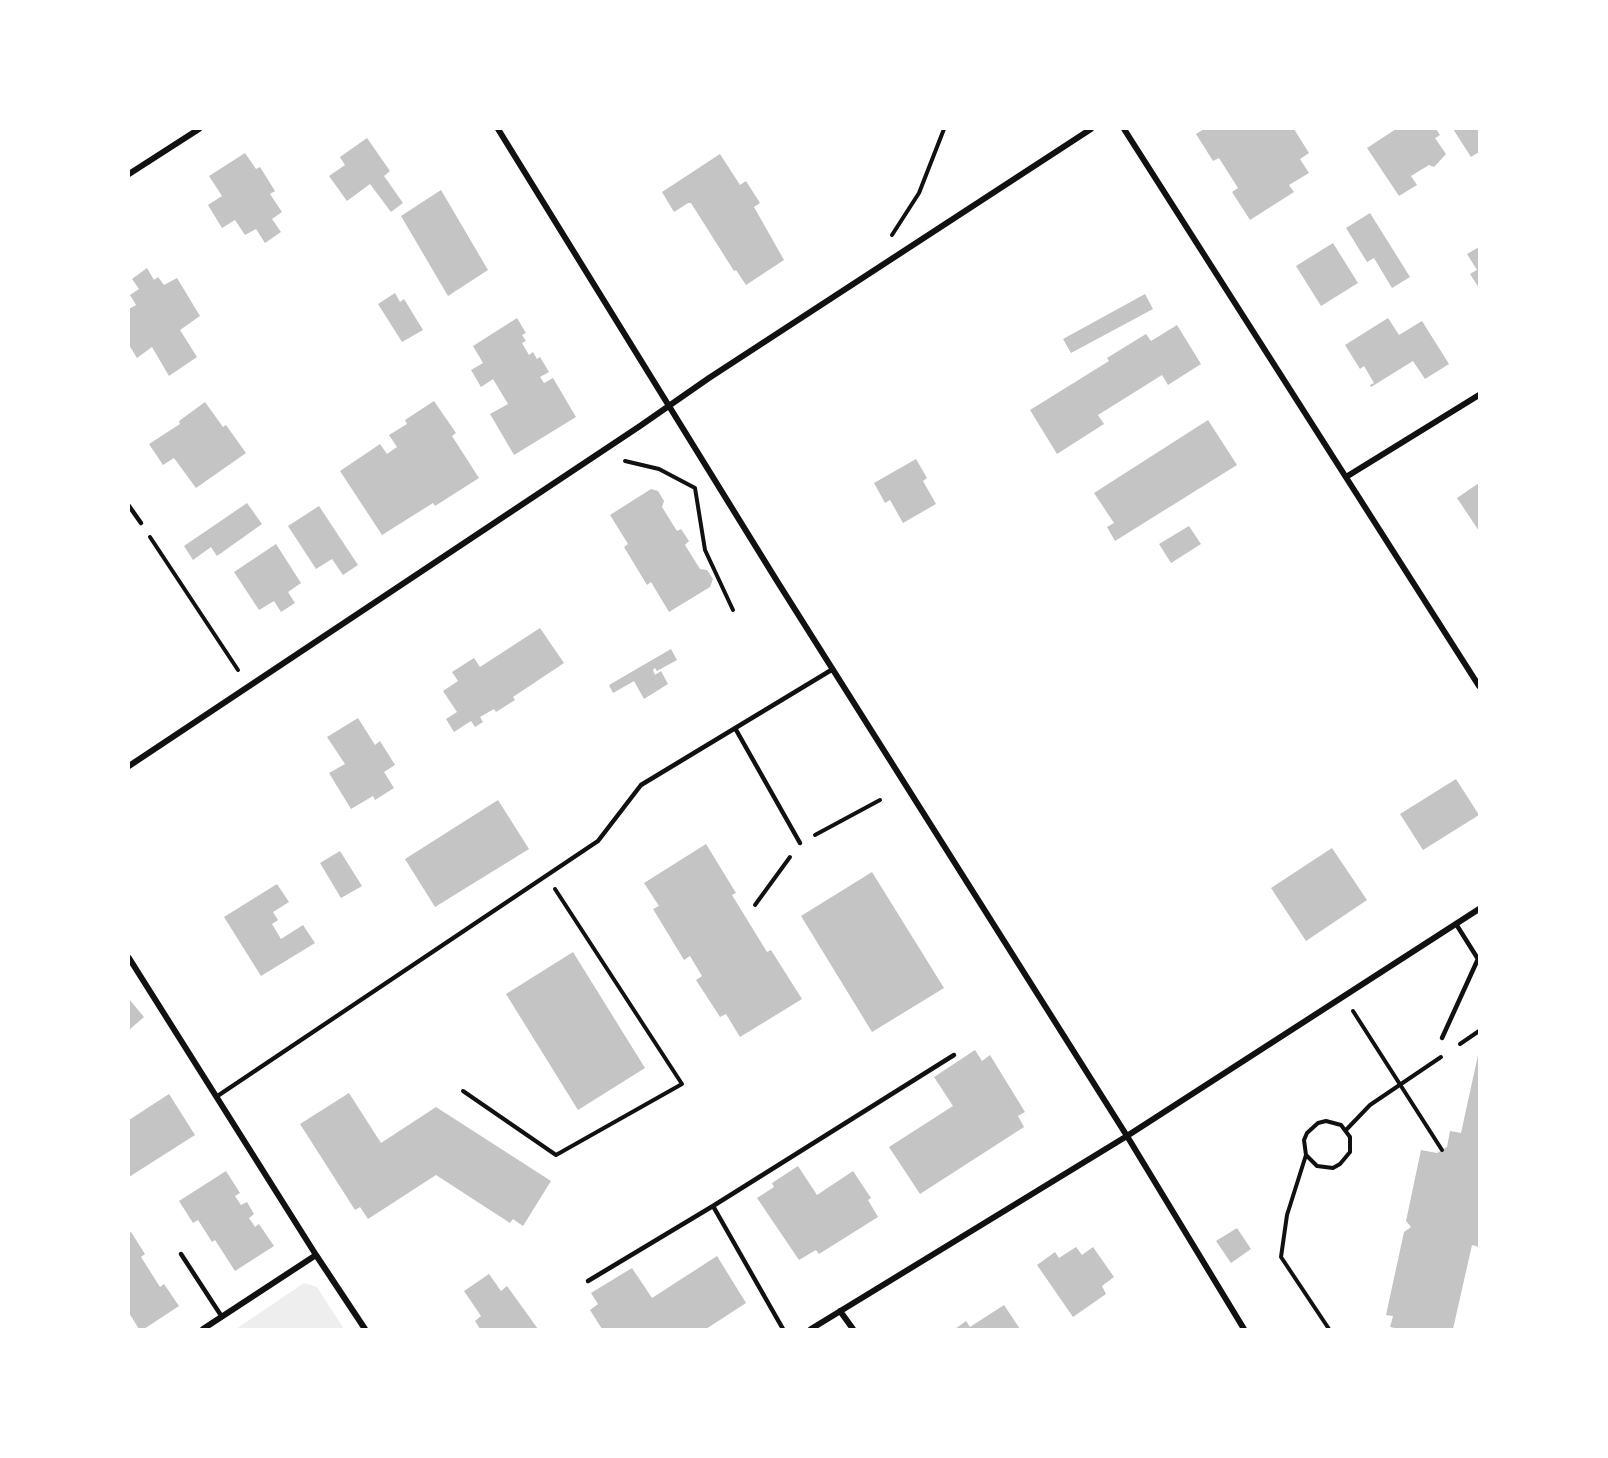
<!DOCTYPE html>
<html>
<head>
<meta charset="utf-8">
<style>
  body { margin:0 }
  #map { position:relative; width:1608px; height:1458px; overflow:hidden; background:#fff; font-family:Quicksand,sans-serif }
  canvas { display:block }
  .frame { position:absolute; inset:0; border:130px solid #fff; pointer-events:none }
</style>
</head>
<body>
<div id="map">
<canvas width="1608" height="1458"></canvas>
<div class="frame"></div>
</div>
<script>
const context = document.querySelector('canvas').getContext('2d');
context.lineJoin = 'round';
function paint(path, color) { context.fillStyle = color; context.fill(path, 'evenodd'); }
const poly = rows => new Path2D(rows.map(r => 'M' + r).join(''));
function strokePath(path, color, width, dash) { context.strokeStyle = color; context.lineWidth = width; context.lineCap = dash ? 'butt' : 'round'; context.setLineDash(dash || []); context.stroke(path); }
const green = poly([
  [304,1283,317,1287,344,1329,236,1329]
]);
const building = poly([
  [1204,129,1294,129,1309,153,1300,159,1309,173,1289,185,1294,192,1250,220,1232,192,1238,188,1219,158,1213,161,1196,134],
  [1396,129,1436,129,1440,135,1435,138,1446,154,1434,167,1429,165,1411,176,1417,185,1399,196,1367,148],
  [1453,129,1478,129,1479,152,1471,157],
  [367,138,390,171,384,176,403,203,391,212,370,184,347,201,329,176,345,165,340,157],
  [245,153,256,169,260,167,275,191,270,194,282,212,272,219,281,232,265,243,256,229,245,235,235,220,222,228,208,205,222,196,209,176],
  [720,154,740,185,746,181,760,203,754,207,784,260,746,285,736,270,734,271,691,203,688,203,674,212,662,192],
  [441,190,488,270,448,296,401,216],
  [1370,213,1410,277,1392,288,1374,258,1367,262,1346,228],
  [1333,243,1358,283,1321,306,1296,266],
  [1479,247,1479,288,1470,274,1477,270,1467,254],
  [147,268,154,280,158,277,164,285,177,278,200,316,180,330,197,357,169,376,152,347,137,358,129,345,129,309,136,305,130,295,139,289,132,279],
  [395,293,400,302,404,299,423,330,402,342,378,304],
  [1145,294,1153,309,1071,353,1063,339],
  [517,318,526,333,522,335,526,341,522,343,529,355,533,352,537,359,540,357,549,372,540,377,544,383,553,378,576,417,514,455,490,414,508,404,493,379,481,387,471,370,483,363,473,346],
  [1388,318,1399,335,1422,321,1449,364,1425,379,1413,361,1371,387,1370,385,1374,383,1364,366,1360,369,1345,345],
  [1177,325,1201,364,1168,385,1162,375,1098,415,1104,424,1057,454,1030,410,1109,361,1107,358,1146,334,1151,341],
  [434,401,456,433,452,436,479,478,435,506,433,503,382,535,340,471,380,444,387,454,397,447,389,435,407,424,405,420],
  [205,402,223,427,226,425,246,453,196,488,174,458,163,465,149,444,180,424,179,421],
  [1208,420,1237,465,1115,541,1107,527,1114,523,1094,493],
  [916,459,927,478,923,481,936,504,903,523,890,500,885,503,874,483],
  [1479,483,1479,531,1457,498],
  [651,489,658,491,664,501,662,507,677,531,681,529,689,541,685,545,700,569,707,570,713,579,710,587,669,612,651,582,647,585,624,547,628,544,610,515],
  [247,503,262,524,217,556,211,547,193,560,184,546],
  [319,506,358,565,343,575,332,559,316,569,288,526],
  [1189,526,1201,544,1171,563,1159,544],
  [276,544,301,583,288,592,295,603,281,612,274,601,259,610,234,572],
  [540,628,564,663,513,697,515,700,496,712,494,709,480,717,483,722,475,727,471,721,454,732,446,719,457,712,443,691,458,681,452,672,474,658,480,667],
  [671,649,677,660,657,671,655,668,653,670,655,675,661,671,668,684,644,699,634,681,613,693,609,685],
  [358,718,375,745,380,741,395,765,384,772,394,788,375,800,373,796,351,809,329,773,345,764,327,737],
  [1456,779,1479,815,1423,850,1400,814],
  [498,800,529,849,435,907,405,859],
  [706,844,736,893,732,895,767,952,771,950,802,999,740,1037,726,1014,720,1017,696,980,702,976,690,956,684,960,653,909,659,906,644,883],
  [1332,848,1367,900,1306,941,1271,888],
  [340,851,362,886,341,898,320,863],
  [872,872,944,988,872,1032,801,916],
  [277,884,289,902,273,912,278,920,272,924,281,939,303,925,315,943,261,976,224,917],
  [573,952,645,1068,578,1110,506,994],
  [129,999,144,1017,129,1030],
  [975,1050,982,1061,990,1055,1025,1112,1018,1116,1024,1127,920,1194,889,1147,953,1106,934,1077],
  [1478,1055,1479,1247,1472,1245,1453,1329,1399,1329,1390,1327,1393,1316,1386,1315,1404,1232,1411,1227,1406,1221,1421,1150,1437,1153,1447,1147,1450,1131,1461,1133],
  [349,1093,381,1143,436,1107,551,1181,523,1226,513,1219,510,1223,436,1175,368,1219,360,1207,355,1210,300,1124],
  [169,1094,195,1135,129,1177,129,1120],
  [798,1166,817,1195,853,1171,871,1198,868,1200,878,1217,819,1254,816,1250,799,1260,757,1198,774,1187,772,1183],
  [226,1171,240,1193,235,1196,241,1205,247,1202,254,1214,249,1218,255,1227,259,1224,274,1246,235,1271,215,1240,212,1242,198,1220,193,1223,179,1201],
  [1237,1228,1251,1249,1231,1263,1216,1241],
  [131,1232,145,1254,141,1257,160,1287,164,1284,179,1306,144,1329,139,1329,129,1313,129,1233],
  [1076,1247,1082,1255,1093,1247,1114,1277,1102,1286,1106,1294,1073,1317,1037,1265,1055,1252,1059,1258],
  [717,1256,746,1303,706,1329,602,1329,590,1310,598,1304,591,1293,632,1268,652,1298],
  [489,1274,501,1291,507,1286,538,1329,480,1329,475,1321,481,1316,464,1291],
  [1004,1305,1020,1329,955,1329,966,1321,970,1327]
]);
const path = poly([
  [892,235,919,193,944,129],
  [625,461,659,469,695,488,705,550,733,610],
  [150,537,238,670],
  [815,835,880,800],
  [755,905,790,857],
  [1353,1011,1442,1150],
  [1460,1044,1479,1031],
  [463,1091,556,1155,682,1084,555,889],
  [1346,1130,1370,1105,1441,1057],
  [1306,1155,1317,1166,1333,1168,1340,1164,1350,1152,1350,1137,1341,1125,1326,1121,1318,1123,1307,1133,1304,1140,1306,1155,1287,1215,1281,1257,1329,1329]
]);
const service = poly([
  [129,506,141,523],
  [735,728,800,843],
  [1456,924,1478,959],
  [1442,1038,1478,959,1479,960],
  [216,1097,598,841,641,785,833,669],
  [713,1206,954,1055],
  [181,1254,222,1317],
  [588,1281,713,1206,783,1329]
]);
const minor = poly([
  [498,129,777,581,1127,1136,1244,1329],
  [1124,129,1479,686],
  [129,174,199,129],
  [1346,477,1479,395],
  [129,766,640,426,709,378,1091,129],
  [129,958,316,1255,365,1329],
  [840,1311,853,1329],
  [203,1329,316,1255],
  [811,1329,1127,1136,1479,909]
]);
paint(green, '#eee');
paint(building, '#c4c4c4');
strokePath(path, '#111', 4);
strokePath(service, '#111', 4.5);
strokePath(minor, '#111', 6);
</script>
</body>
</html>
